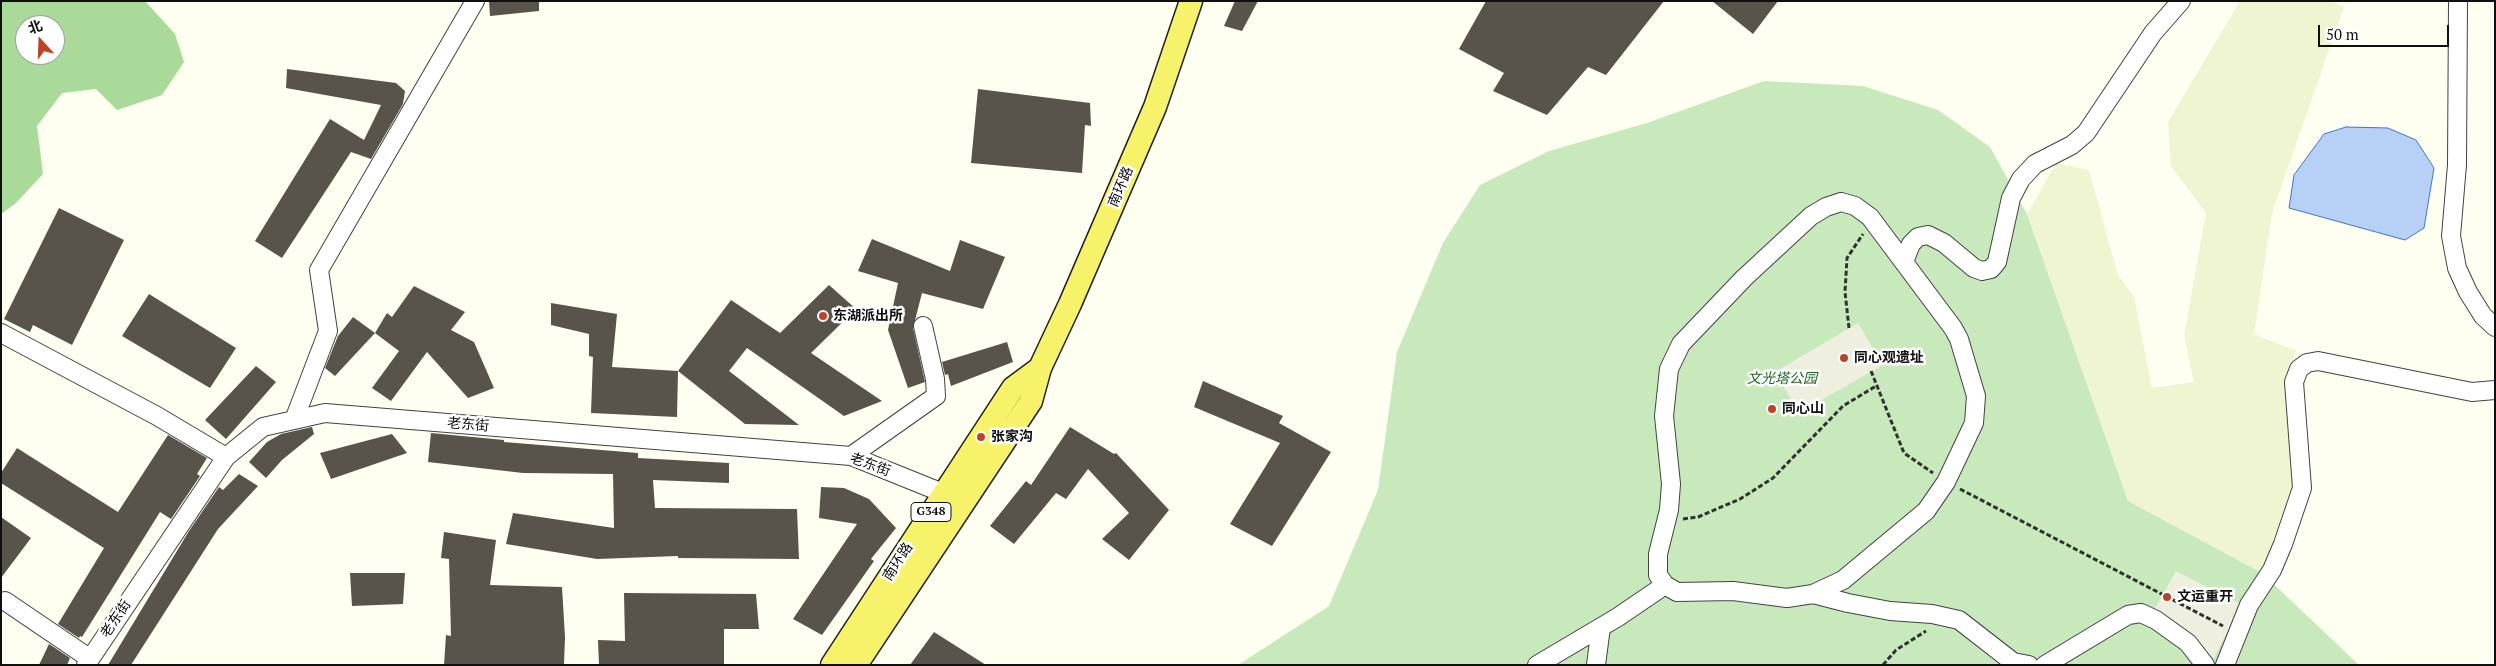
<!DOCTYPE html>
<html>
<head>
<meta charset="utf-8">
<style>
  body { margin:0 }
  #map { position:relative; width:2496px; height:666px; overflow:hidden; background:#fefff1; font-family:"PT Serif","Noto Sans SC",serif }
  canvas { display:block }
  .frame { position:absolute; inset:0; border:2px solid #0f0f0f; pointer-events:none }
  .north { position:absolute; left:15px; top:15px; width:50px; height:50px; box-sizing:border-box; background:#fff; border:1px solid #9f9f9f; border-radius:50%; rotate:340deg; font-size:14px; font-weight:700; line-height:20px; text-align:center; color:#0f0f0f }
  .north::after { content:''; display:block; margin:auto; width:18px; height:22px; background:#bd4328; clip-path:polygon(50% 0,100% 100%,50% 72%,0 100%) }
  .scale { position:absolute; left:2318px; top:25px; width:131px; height:22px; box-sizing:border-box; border:2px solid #0f0f0f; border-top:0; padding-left:6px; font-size:15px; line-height:18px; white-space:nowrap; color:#0f0f0f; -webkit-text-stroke:4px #fff; paint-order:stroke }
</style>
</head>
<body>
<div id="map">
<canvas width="2496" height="666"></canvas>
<div class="frame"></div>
<div class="north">北</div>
<div class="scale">50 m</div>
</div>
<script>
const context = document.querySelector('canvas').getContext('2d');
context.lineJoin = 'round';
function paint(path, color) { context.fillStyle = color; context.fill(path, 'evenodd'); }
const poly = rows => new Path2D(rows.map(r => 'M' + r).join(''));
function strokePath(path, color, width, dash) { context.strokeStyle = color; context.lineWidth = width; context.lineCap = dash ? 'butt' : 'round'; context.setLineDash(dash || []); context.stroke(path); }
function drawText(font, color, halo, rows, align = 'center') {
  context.font = font + ' "PT Serif","Noto Sans SC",serif'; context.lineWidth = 5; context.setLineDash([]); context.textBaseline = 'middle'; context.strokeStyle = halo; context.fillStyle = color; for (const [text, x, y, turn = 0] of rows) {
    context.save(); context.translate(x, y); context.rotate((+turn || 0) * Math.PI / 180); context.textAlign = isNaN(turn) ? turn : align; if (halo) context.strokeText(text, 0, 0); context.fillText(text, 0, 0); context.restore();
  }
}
const farmland = poly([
  [2240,1,2331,1,2344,7,2272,213,2254,334,2296,351,2285,383,2293,483,2262,573,2128,501,2027,214,2056,163,2089,170,2118,275,2134,297,2152,388,2194,382,2184,336,2206,213,2171,166,2168,122]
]);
const green = poly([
  [1764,81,1863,86,1938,110,1990,147,2027,214,2128,501,2262,573,2359,665,1238,665,1329,606,1378,490,1397,352,1443,243,1480,185,1549,151,1647,123]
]);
const forest = poly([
  [1,1,145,1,175,34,184,62,162,95,117,110,96,89,62,93,37,126,43,174,15,204,1,214],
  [25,25,55,25,55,55,25,55]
]);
const plaza = poly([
  [1858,323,1883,365,1799,413,1775,372],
  [2176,571,2241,604,2214,658,2183,632,2152,614]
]);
const water = poly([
  [2346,127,2388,128,2416,140,2434,168,2424,228,2405,240,2289,208,2294,175,2324,134,2346,127]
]);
const building = poly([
  [489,1,539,1,539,11,490,16],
  [1235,1,1258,1,1242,31,1224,26],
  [1486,1,1664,1,1606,75,1588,67,1547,115,1493,91,1504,73,1459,49],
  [1712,1,1778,1,1753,34],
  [287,69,396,83,405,91,403,104,371,159,351,152,282,258,255,241,330,119,364,140,381,105,286,88],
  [978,89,1090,103,1091,126,1085,125,1082,173,971,163],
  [59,208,124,240,72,345,33,325,30,332,4,319],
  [872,239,950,271,960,240,1005,257,983,309,922,293,913,328,925,382,908,388,888,330,898,283,858,271],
  [829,285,856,309,811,353,882,401,844,416,747,348,729,371,799,425,745,424,678,371,731,300,780,333],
  [414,286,465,312,451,330,474,342,494,388,468,398,427,352,391,401,372,388,399,351,375,333,387,313,392,317],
  [149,294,236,348,210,388,122,336],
  [551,303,617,314,612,367,678,371,677,417,591,413,593,357,589,356,589,334,551,325],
  [353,317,375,333,335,376,325,368,338,336],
  [1007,342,1013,362,951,386,948,374,945,375,942,362],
  [256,366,276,382,226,439,205,420],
  [1203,381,1283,416,1279,423,1331,452,1272,546,1230,524,1280,443,1194,407],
  [312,427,314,434,282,460,266,478,249,462,267,442,281,434],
  [1070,427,1114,454,1116,453,1169,510,1129,560,1102,539,1129,513,1088,469,1066,499,1056,493,1014,544,990,526,1026,481,1031,485],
  [431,433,504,440,504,442,638,453,638,458,729,463,729,483,653,480,655,508,797,509,799,559,678,558,678,556,597,559,506,544,513,513,614,528,613,474,523,473,428,462],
  [392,434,407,453,331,479,320,453],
  [168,435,207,458,197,474,200,476,171,519,160,512,82,637,80,636,79,638,58,624,104,548,1,483,1,473,17,448,118,512],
  [239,474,258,486,218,529,131,665,108,665,189,531,219,487,223,490],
  [821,487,844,488,869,499,896,528,871,559,874,561,822,635,793,619,857,524,819,518],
  [1,517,31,538,1,578],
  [444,532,496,540,490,585,562,587,565,637,564,665,444,665,446,635,451,636,449,559,441,558],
  [350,573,405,573,403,604,352,606],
  [624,593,756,594,759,629,724,629,724,665,599,665,598,640,625,641],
  [934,632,986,665,910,665],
  [49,644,70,658,67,665,39,665]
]);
const path = poly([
  [1849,328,1845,292,1847,258,1863,234],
  [1871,371,1904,453,1933,473],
  [1960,489,2223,626],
  [1683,519,1698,517,1740,499,1773,478,1843,406,1876,386],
  [1883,665,1896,650,1926,631]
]);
const minor = poly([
  [2458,1,2457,165,2451,236,2457,268,2468,292,2483,316,2495,327],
  [1841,202,1855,206,1870,217,1953,328,1959,339,1976,396,1974,423,1946,482,1926,511,1843,580,1813,594,1787,598,1733,591,1677,592,1665,585,1658,575,1658,554,1669,510,1671,484,1664,416,1669,369,1681,344,1744,278,1811,216,1826,207,1841,202],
  [1904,262,1911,244,1918,237,1928,235,1944,243,1974,268,1982,271,1991,269,1997,262,2011,198,2021,179,2035,164,2072,145,2086,133,2153,33,2181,1],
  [1,333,157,416,226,457],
  [294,420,328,331,319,270,475,1],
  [851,456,936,396,935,379,923,326],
  [1813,594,1848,603,1890,611,1932,614,1959,620,2013,662,2029,665],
  [5,601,89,658],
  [86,665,226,457,263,427,325,413,851,456,943,493,954,501],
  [1537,665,1618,617,1665,585],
  [1596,665,1601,627],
  [2045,665,2128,615,2141,613,2156,620,2188,643,2205,665],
  [2225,665,2249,605,2272,570,2283,544,2302,488,2294,382,2299,369,2307,363,2318,361,2472,392,2495,390]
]);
const major = poly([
  [832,665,1013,388,1040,368],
  [856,665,1031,401,1040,368,1070,304,1155,107,1191,1]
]);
const markers = [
  [823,316,5,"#bd4328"],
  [1844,358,5,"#bd4328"],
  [1772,409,5,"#bd4328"],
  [981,437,5,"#bd4328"],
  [2167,597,5,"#bd4328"]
];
const shields = [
  [931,512,40]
];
const shieldNames = [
  ["G348",931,512]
];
const streetNames = [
  ["南环路",1121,187,-67],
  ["老东街",468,425,5],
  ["老东街",870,465,20],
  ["南环路",898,562,-57],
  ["老东街",116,619,-56]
];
const poiNames = [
  ["东湖派出所",833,316],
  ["同心观遗址",1854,358],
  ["同心山",1782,409],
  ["张家沟",991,437],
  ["文运重开",2177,597]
];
const parkNames = [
  ["文光塔公园",1782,379]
];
paint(farmland, '#f0f5d1');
paint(green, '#c8e9bb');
paint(forest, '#a9da9a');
paint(plaza, '#efefe0');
paint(water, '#b7d0f5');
strokePath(water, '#3f74cb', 1);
paint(building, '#58534b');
strokePath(minor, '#424242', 20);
strokePath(major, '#202020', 25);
strokePath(path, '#313131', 3, [5, 2.5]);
strokePath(minor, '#fff', 18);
strokePath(major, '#f6f36a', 22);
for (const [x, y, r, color] of markers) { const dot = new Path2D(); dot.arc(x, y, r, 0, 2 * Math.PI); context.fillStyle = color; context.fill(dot); strokePath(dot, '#fff', 2); }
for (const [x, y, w] of shields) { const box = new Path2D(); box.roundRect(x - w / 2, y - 9.5, w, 19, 4); context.fillStyle = '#fff'; context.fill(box); strokePath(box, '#0f0f0f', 1); }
drawText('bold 12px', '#0f0f0f', null, shieldNames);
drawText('14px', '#0f0f0f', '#fff', streetNames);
drawText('bold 14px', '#0f0f0f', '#fff', poiNames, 'left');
drawText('italic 14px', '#206621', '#fff', parkNames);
</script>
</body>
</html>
